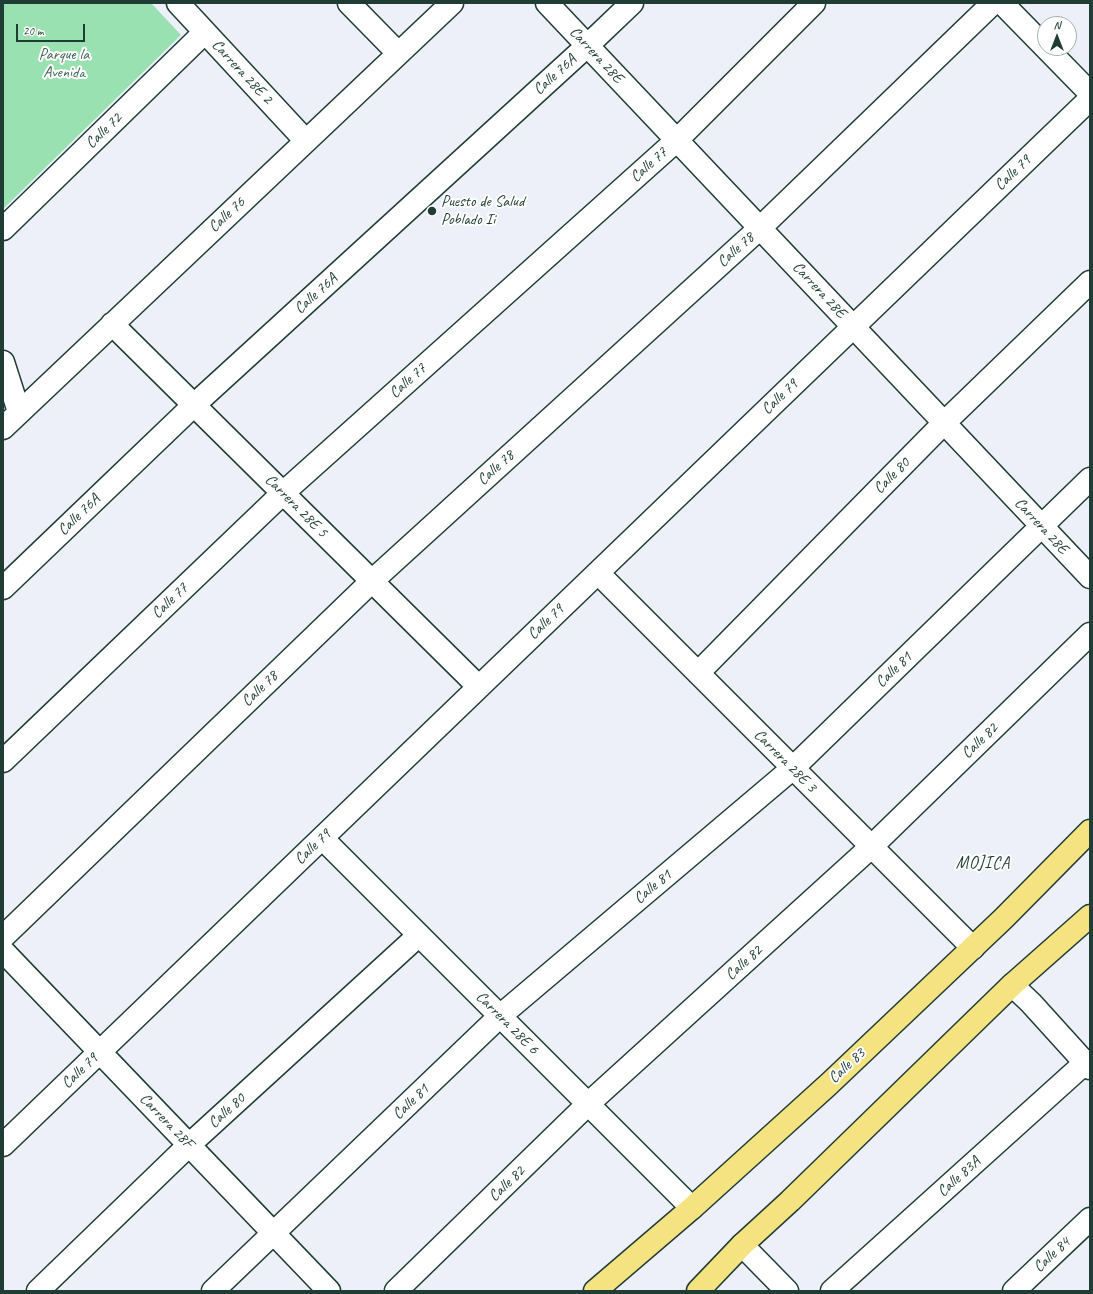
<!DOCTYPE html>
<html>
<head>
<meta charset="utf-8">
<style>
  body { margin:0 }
  #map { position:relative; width:1093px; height:1294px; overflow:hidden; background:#edeff9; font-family:Caveat,sans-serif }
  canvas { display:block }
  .frame { position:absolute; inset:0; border:4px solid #1f3d34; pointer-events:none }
  .north { position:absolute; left:1037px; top:16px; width:40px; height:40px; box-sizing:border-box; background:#fff; border:1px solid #a5b1ae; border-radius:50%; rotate:0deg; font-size:11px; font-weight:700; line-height:16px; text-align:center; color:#1f3d34 }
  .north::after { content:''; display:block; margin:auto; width:14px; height:18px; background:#1f3d34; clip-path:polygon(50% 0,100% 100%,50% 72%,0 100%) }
  .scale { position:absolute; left:16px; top:24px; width:69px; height:18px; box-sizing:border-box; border:2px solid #1f3d34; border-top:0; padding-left:5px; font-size:12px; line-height:14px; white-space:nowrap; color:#1f3d34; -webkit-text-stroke:3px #fff; paint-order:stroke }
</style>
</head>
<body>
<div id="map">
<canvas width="1093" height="1294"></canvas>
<div class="frame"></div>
<div class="north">N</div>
<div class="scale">20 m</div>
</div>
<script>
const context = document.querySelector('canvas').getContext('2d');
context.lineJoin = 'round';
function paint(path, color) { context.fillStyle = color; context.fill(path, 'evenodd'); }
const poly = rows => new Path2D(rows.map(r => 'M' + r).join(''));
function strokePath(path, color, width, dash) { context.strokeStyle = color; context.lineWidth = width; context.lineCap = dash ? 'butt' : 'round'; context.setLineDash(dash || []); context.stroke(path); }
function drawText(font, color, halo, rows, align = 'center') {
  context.font = font + ' Caveat,sans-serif'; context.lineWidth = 4; context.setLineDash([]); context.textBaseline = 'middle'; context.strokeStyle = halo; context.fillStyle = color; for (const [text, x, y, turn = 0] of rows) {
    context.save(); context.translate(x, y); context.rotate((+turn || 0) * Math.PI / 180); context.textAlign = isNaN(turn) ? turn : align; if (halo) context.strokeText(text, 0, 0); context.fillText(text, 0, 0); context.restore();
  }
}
const green = poly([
  [3,3,151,3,181,35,3,209]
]);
const minor = poly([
  [178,3,306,141],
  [349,3,398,53],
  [547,3,1090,577],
  [1002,3,1045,47],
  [1046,48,1090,93],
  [3,229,205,32],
  [112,324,479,687],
  [3,362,19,412],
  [3,428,452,3],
  [598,573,973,948],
  [3,588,194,405,588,45,632,3],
  [698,673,944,423,1090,282],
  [3,761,283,493,677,140,814,3],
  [322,838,692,1208],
  [3,937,372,581,760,228,993,3],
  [3,951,329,1291],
  [1012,985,1031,1003,1090,1068],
  [3,1145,1090,99],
  [742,1245,787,1291],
  [38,1291,189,1145,419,935],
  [213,1291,500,1016,793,768,1090,479],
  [396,1291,588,1104,871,847,1090,634],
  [832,1291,1085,1063],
  [1014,1291,1090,1219]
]);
const major = poly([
  [595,1291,692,1208,829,1084,1004,918,1090,831],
  [698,1291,742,1245,790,1201,1012,985,1090,916]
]);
const markers = [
  [432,211,5,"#1f3d34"]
];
const parkNames = [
  ["Parque la",64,55],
  ["Avenida",64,73]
];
const streetNames = [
  ["Carrera 28E",596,55,47],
  ["Carrera 28E 2",242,72,47],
  ["Calle 76A",555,75,-42],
  ["Calle 72",104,131,-44],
  ["Calle 77",649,165,-42],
  ["Calle 79",1013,173,-44],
  ["Calle 76",227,215,-43],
  ["Calle 78",736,250,-42],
  ["Carrera 28E",819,290,47],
  ["Calle 76A",316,294,-42],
  ["Calle 77",408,381,-42],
  ["Calle 79",780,397,-44],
  ["Calle 78",496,468,-42],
  ["Calle 80",892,476,-45],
  ["Carrera 28E 5",296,506,45],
  ["Calle 76A",79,515,-44],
  ["Carrera 28E",1041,526,47],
  ["Calle 77",170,601,-44],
  ["Calle 79",546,622,-44],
  ["Calle 81",894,670,-44],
  ["Calle 78",260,689,-44],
  ["Calle 82",980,741,-44],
  ["Carrera 28E 3",785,761,45],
  ["Calle 79",313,847,-44],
  ["Calle 81",653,887,-40],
  ["Calle 82",744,963,-42],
  ["Carrera 28E 6",507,1023,45],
  ["Calle 83",847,1066,-43],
  ["Calle 79",80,1071,-44],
  ["Calle 81",411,1102,-44],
  ["Calle 80",227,1111,-42],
  ["Carrera 28F",166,1121,46],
  ["Calle 83A",959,1177,-42],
  ["Calle 82",507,1184,-44],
  ["Calle 84",1052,1255,-43]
];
const poiNames = [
  ["Puesto de Salud",441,202],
  ["Poblado Ii",441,220]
];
const neighbourhoodNames = [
  ["MOJICA",983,864]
];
paint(green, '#99e1b0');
strokePath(minor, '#1f3d34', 25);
strokePath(major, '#1f3d34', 25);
strokePath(minor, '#fff', 22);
strokePath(major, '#f5e382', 22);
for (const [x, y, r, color] of markers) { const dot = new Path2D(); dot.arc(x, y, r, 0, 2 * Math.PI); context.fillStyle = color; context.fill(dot); strokePath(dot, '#fff', 1.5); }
drawText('16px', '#3e6653', '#fff', parkNames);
drawText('16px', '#1f3d34', '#fff', streetNames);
drawText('16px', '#1f3d34', '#fff', poiNames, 'left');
context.letterSpacing = '1px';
drawText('17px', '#1f3d34', '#fff', neighbourhoodNames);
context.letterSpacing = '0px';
</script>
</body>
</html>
